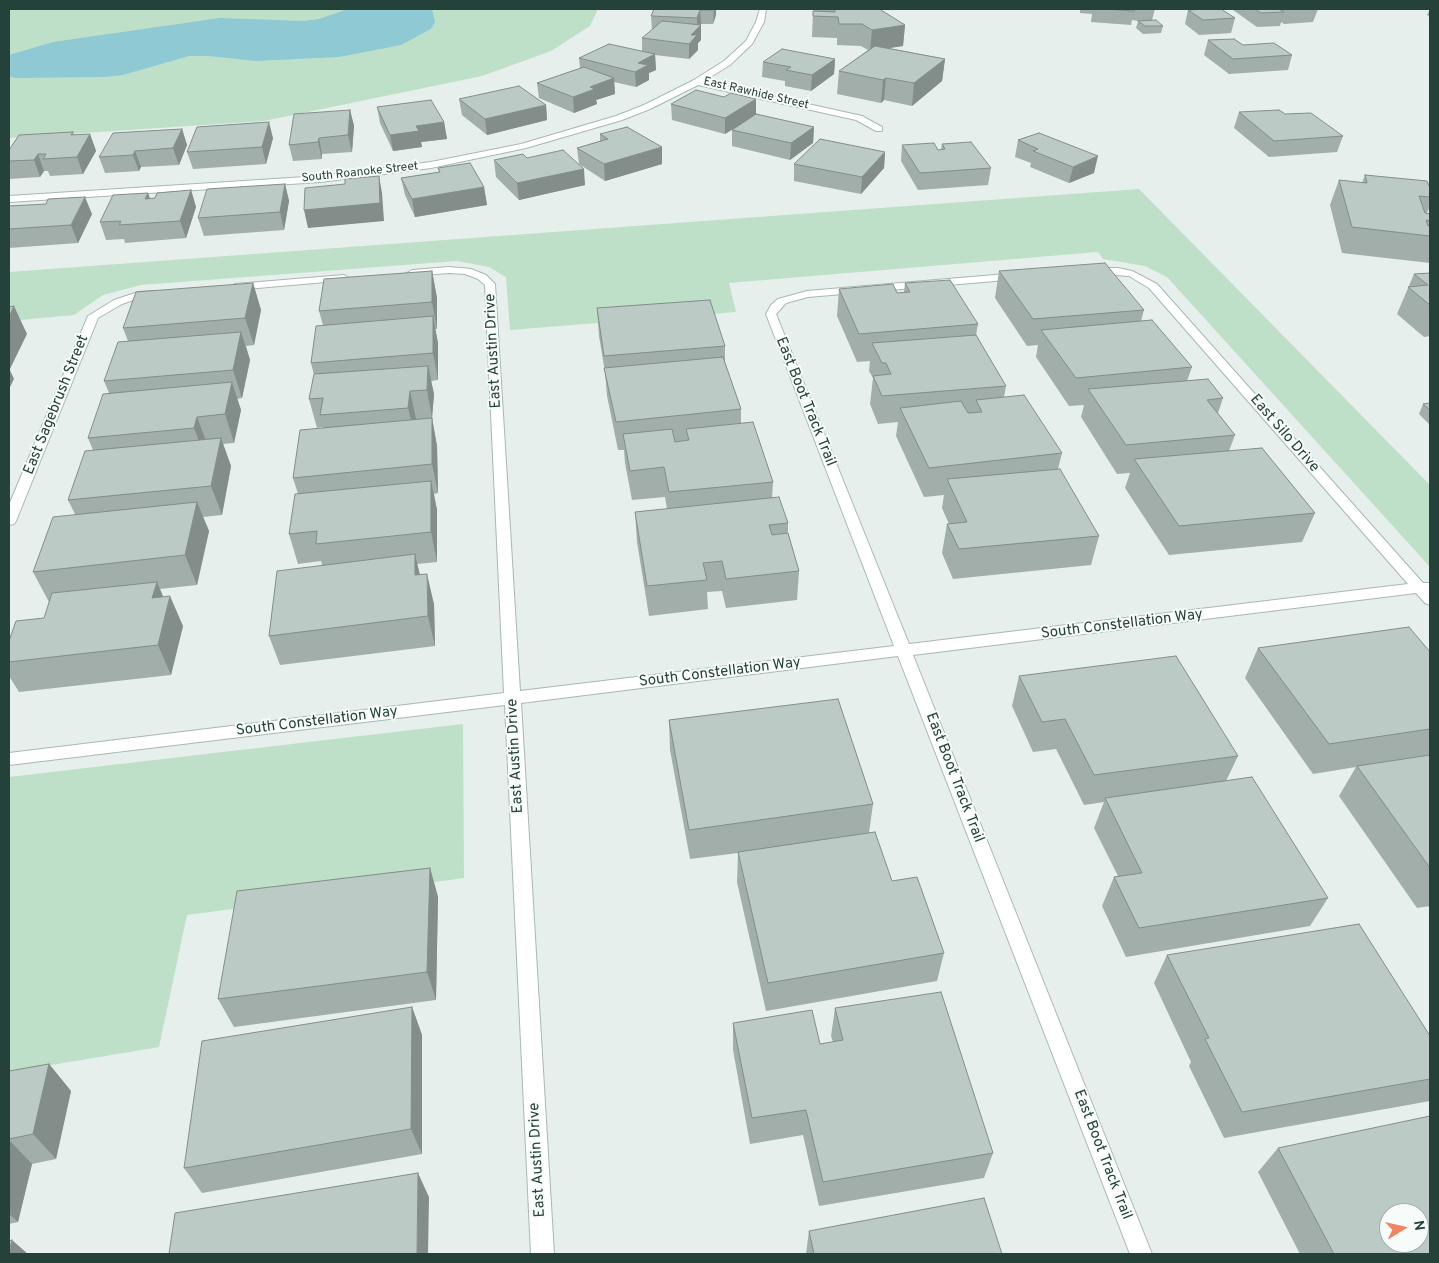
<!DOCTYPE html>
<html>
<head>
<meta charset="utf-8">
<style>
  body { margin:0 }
  #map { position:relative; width:1439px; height:1263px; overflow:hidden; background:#e6efeb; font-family:Overpass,sans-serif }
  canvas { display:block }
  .frame { position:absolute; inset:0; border:10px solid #24423a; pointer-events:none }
  .north { position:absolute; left:1379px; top:1203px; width:50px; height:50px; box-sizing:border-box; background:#f7fbf9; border:1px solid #a3b1ad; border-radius:50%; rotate:81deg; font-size:14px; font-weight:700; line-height:20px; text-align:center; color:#24423a }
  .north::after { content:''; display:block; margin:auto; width:18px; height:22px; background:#f4845f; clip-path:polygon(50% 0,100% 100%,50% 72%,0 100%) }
</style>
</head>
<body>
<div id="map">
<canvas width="1439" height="1263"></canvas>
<div class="frame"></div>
<div class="north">N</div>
</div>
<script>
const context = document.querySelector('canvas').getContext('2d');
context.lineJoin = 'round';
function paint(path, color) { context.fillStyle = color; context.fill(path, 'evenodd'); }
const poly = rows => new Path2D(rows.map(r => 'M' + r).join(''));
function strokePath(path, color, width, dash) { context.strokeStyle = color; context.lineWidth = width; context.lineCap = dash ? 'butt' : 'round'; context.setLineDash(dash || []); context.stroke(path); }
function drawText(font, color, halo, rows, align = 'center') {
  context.font = font + ' Overpass,sans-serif'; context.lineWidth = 4; context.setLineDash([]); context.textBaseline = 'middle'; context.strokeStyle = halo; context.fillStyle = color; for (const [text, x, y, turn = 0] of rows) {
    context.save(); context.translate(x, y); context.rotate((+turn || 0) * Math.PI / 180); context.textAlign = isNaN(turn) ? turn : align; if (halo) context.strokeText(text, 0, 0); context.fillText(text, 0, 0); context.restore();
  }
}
const green = poly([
  [9,9,598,9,590,26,551,51,482,76,264,121,9,138],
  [1139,189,1430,485,1430,567,1167,277,1145,266,1103,259,1098,252,729,283,736,312,510,330,506,277,489,267,457,261,141,285,103,295,74,315,9,321,9,272],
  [463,724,464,878,187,915,159,1047,9,1072,9,777]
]);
const water = poly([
  [348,9,432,9,435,22,431,29,401,45,339,57,256,61,208,56,189,56,123,75,105,77,15,78,9,76,9,55,53,42,220,18,304,21,319,19]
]);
const street = poly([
  [760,9,766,9,764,22,752,44,730,65,704,81,862,116,882,127,882,131,876,131,856,120,698,85,650,109,622,120,526,148,431,168,321,182,9,202,9,196,321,176,431,162,521,144,616,116,644,105,694,80,724,61,746,41,756,22,760,9],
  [449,267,471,269,486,275,495,284,520,691,894,646,766,314,771,305,778,299,807,291,1018,273,1023,276,1018,279,808,297,786,303,776,314,909,644,1408,584,1149,288,1129,276,1087,273,1086,271,1091,268,1118,268,1132,271,1157,284,1423,583,1430,583,1430,605,1425,603,1416,593,913,655,1152,1254,1130,1254,898,656,521,703,554,1254,531,1254,505,705,9,765,9,753,504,693,485,285,478,279,465,274,449,273,412,276,407,273,412,270,449,267],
  [344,275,349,278,348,280,235,290,230,287,235,284,344,275],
  [155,291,160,294,159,296,139,298,122,304,98,318,16,521,14,524,9,525,9,505,88,316,114,300,138,292,155,291]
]);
const wall = poly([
  [654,9,716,9,716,15,713,24,701,24,701,40,698,43,698,50,689,59,655,55,656,70,649,73,649,80,636,87,614,82,615,94,596,100,597,104,574,113,539,98,537,83,580,68,579,58,642,51,642,38,652,30,651,16],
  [814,9,881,9,881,10,905,25,903,46,889,48,945,59,942,81,912,106,884,100,881,103,837,94,839,71,868,50,861,46,837,45,837,38,812,37,813,11,814,11],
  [1080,9,1155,9,1152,20,1163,26,1161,33,1143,34,1136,28,1138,21,1132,20,1131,25,1091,22,1092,14,1080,13],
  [1233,9,1318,9,1313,22,1284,24,1281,22,1280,26,1257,27,1233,10],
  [1430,9,1430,17,1427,15],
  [1188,10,1235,18,1231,33,1199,35,1185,24],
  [1208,40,1243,45,1292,55,1288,70,1229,74,1204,55],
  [835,59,834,74,811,91,785,86,785,81,762,77,763,62],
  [724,97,756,99,756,114,814,127,813,143,790,160,732,146,732,130,738,126,725,134,672,120,671,104],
  [459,99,546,105,547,120,487,135,462,115],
  [377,107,444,122,447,139,421,142,422,147,393,151,380,123],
  [350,110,354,126,352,152,322,154,322,159,293,161,289,145],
  [1239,112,1285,114,1343,136,1337,152,1269,157,1234,128],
  [182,129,187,145,179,165,141,167,139,171,105,173,99,157],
  [73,132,74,135,90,134,96,151,83,174,50,176,48,171,44,171,40,177,9,179,9,150],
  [1039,133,1094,173,1069,183,1030,167,1031,163,1015,157,1018,140],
  [600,134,662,164,605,181,579,164,585,185,519,200,496,177,494,160,527,158,579,164,577,148,600,141],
  [273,138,266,164,193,169,187,152],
  [942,144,991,168,988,185,918,190,901,161,902,145,938,150,941,150],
  [885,152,884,168,861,194,794,181,794,164],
  [438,168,484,187,487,205,415,217,405,195,401,178,439,172],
  [1365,175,1430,188,1430,206,1427,213,1430,214,1430,263,1342,253,1330,205,1339,180,1362,183],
  [285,184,289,201,284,230,204,236,198,218],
  [191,190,196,207,186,238,125,243,124,239,106,240,100,222,148,193,150,199,155,198],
  [9,206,92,214,78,243,9,248],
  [432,271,437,298,437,329,435,329,438,343,438,380,431,381,434,394,432,418,437,446,438,493,434,494,437,510,437,562,417,564,420,575,434,604,435,646,280,665,269,636,322,565,321,561,298,564,289,534,298,494,293,478,323,428,323,427,317,428,309,399,314,375,311,363,323,325,319,311],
  [999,271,1144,310,1141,321,1192,367,1187,381,1223,398,1218,413,1235,435,1229,451,1315,513,1302,542,1169,555,1125,488,1130,473,1117,474,1081,417,1084,405,1069,406,1036,357,1038,345,1027,346,995,298],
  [1430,273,1430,336,1424,337,1397,314,1414,274],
  [253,283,261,310,254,345,246,346,250,360,242,398,237,399,241,410,234,443,223,444,231,466,222,515,203,517,209,531,197,585,160,589,163,597,183,626,171,675,19,692,9,676,9,641,44,618,50,602,49,602,33,572,75,514,68,500,93,450,88,438,109,393,104,381,128,341,123,328],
  [905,283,978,324,976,335,1006,386,1004,397,1062,453,1058,469,1099,536,1091,565,953,579,942,553,947,524,949,524,942,508,944,495,924,497,896,436,898,422,878,424,870,404,873,378,869,371,870,361,857,362,837,316,839,289,897,293,904,292],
  [597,308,725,346,725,363,741,409,741,423,773,482,772,498,788,523,788,533,799,571,797,600,726,608,722,591,707,592,708,609,649,616,637,542,635,512,667,509,665,497,632,500,625,463,624,450,618,450,607,396,605,372,599,336],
  [1430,403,1430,425,1419,414,1423,404],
  [1258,648,1430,652,1430,906,1417,908,1339,796,1356,767,1313,774,1245,678],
  [1019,676,1238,756,1226,781,1328,898,1310,926,1126,957,1102,906,1114,877,1118,876,1094,828,1104,802,1084,805,1056,749,1033,752,1012,706],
  [669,720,873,804,869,833,892,881,944,953,937,981,766,1011,737,882,738,853,690,859,670,750],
  [430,868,438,897,436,1000,234,1027,218,999],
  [1167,955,1430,1036,1430,1101,1224,1138,1189,1066,1191,1062,1154,983],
  [412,1007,422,1035,422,1154,202,1193,184,1168],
  [835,1008,993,1153,984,1178,819,1206,803,1135,750,1144,733,1050,733,1023,820,1044,833,1042,831,1036],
  [49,1064,71,1091,56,1159,32,1164,18,1222,9,1224,9,1071],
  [1278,1148,1430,1254,1300,1254,1258,1172],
  [809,1231,1002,1254,806,1254]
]);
const shadedWall = poly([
  [714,9,716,9,716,15,713,24],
  [700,10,701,24,700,27,701,25,701,40,698,43,698,50,689,59,689,44,691,35,697,29,697,18],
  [905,25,903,46,870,51,872,30],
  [655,54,656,70,649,73,649,80,636,87,635,72,638,63],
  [835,59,834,74,811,91,812,75],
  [945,59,942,81,912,106,914,83],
  [614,78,615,94,596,100,597,104,574,113,573,97,590,87],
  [886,78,884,100,881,103,883,80],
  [756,99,756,115,725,134,725,118],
  [546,105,547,120,487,135,485,119],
  [350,110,354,126,352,152,348,135],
  [269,122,273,138,266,164,262,147],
  [444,122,447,139,421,142,422,147,393,151,390,135,416,126],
  [814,127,813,143,790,160,791,143],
  [182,129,187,145,179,165,173,148],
  [90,134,96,151,83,174,77,157],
  [319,138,322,154,322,159,318,142],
  [662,147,662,164,605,181,604,164],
  [135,151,141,167,139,171,133,155],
  [885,152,884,168,861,194,862,177],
  [38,154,44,171,40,177,34,160],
  [1098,156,1094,173,1069,183,1073,167],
  [584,169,585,185,519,200,517,183],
  [379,176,382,193,384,221,308,228,304,210],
  [285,184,289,201,284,230,280,212],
  [484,187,487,205,415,217,412,199],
  [191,190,196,207,186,238,180,221],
  [148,193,154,210,145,199],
  [85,197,92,214,78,243,71,225],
  [432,271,437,298,437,329,432,302],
  [253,283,261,310,254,345,245,318],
  [14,306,27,334,10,369,9,367,9,317],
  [433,316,438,343,438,380,433,353],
  [241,332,250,360,242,398,233,370],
  [428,366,434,394,432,418,427,390],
  [9,368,14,379,9,389],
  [232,382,241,410,234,443,225,414],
  [410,391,416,419,415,437,408,408],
  [197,417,208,446,205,457,194,428],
  [432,418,437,446,438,493,432,464],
  [221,438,231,466,222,515,211,486],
  [431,481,437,510,437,562,431,532],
  [197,502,209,531,197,585,185,555],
  [415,554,422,584,415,575],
  [427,574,434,604,435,646,428,616],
  [157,582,167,606,170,596,183,626,171,675,158,645,152,598],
  [430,868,438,897,436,1000,427,972],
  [412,1007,422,1035,422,1154,411,1129],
  [49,1064,71,1091,56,1159,33,1134],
  [9,1140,32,1164,18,1222,9,1214],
  [418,1173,429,1197,428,1254,417,1254],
  [12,1240,28,1254,9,1254]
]);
const building = poly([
  [654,9,714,9,713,10,700,10,697,18,651,16,654,9],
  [835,9,881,9,881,10,905,25,872,30,862,24,839,24,838,17,813,16,813,11,835,12,835,9],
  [1106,9,1134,9,1134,11,1106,9],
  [1207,9,1221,9,1235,18,1203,20,1188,10,1207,9],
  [1255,9,1279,9,1284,12,1261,13,1255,9],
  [1156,20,1163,26,1145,26,1138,21,1156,20],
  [662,21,701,25,691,35,697,35,689,44,642,38,662,21],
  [1234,39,1243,45,1274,43,1292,55,1233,59,1208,40,1234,39],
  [609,44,655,54,638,63,648,65,635,72,579,58,609,44],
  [875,46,945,59,914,83,886,78,883,80,839,71,875,46],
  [782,49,835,59,812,75,786,70,791,67,763,62,782,49],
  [584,67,614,78,590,87,595,89,573,97,537,83,584,67],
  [519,86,546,105,485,119,459,99,519,86],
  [696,90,724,97,731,93,756,99,725,118,671,104,696,90],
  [431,100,444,122,416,126,419,131,390,135,377,107,431,100],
  [350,110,348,135,319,138,318,142,289,145,294,114,350,110],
  [1279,110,1285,114,1311,113,1343,136,1274,141,1239,112,1279,110],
  [756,114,814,127,791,143,732,130,756,114],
  [269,122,262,147,187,152,197,127,269,122],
  [627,127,662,147,604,164,577,148,608,139,600,134,627,127],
  [182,129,173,148,135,151,133,155,99,157,113,133,182,129],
  [73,132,71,135,90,134,77,157,43,159,46,154,38,154,34,160,9,161,9,150,19,135,73,132],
  [1039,133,1098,156,1073,167,1033,151,1038,149,1018,140,1039,133],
  [820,139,885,152,862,177,794,164,820,139],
  [971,142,991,168,920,173,902,145,934,143,938,150,945,149,942,144,971,142],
  [563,150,584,169,517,183,494,160,523,154,527,158,563,150],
  [470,163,484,187,412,199,401,178,440,172,438,168,470,163],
  [1365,175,1427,181,1430,188,1430,197,1419,196,1425,213,1430,214,1430,221,1426,220,1428,226,1430,226,1430,236,1352,227,1339,180,1367,183,1365,175],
  [379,176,380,203,304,210,305,188,345,184,345,179,379,176],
  [285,184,280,212,198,218,207,189,285,184],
  [191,190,180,221,119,225,121,221,100,222,113,195,148,193,145,199,155,198,157,193,191,190],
  [85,197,71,225,9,229,9,206,46,204,48,199,85,197],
  [1105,263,1144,310,1033,319,999,271,1105,263],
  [432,271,432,302,319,311,324,279,432,271],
  [1430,273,1430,305,1408,287,1428,285,1414,274,1430,273],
  [950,280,978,324,859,334,839,289,893,284,897,293,910,292,905,283,950,280],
  [253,283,245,318,123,328,136,292,253,283],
  [710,300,725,346,604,356,597,308,710,300],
  [14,306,9,317,9,307,14,306],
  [433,316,433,353,311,363,316,326,433,316],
  [1152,320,1192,367,1076,378,1041,330,1152,320],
  [241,332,233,370,104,381,118,342,241,332],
  [976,335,1006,386,882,396,873,376,891,374,886,363,882,363,872,343,976,335],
  [723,357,741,409,616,422,604,368,723,357],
  [428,366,427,390,410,391,408,408,320,415,323,398,309,399,314,374,428,366],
  [1208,379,1223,398,1207,400,1235,435,1126,445,1088,389,1208,379],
  [232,382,225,414,197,417,194,428,88,438,103,394,232,382],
  [1024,395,1062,453,929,468,900,408,961,401,968,413,982,412,976,400,1024,395],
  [1430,403,1430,410,1423,404,1430,403],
  [432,418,432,464,293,478,300,430,432,418],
  [753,422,773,482,669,492,664,467,630,471,623,434,672,429,675,442,689,440,686,429,753,422],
  [221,438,211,486,68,500,85,451,221,438],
  [1262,448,1315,513,1179,526,1134,459,1262,448],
  [1060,469,1099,536,959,549,947,524,967,522,947,479,1060,469],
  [431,481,431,532,316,544,317,531,289,534,295,494,431,481],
  [779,497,788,523,769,525,772,535,788,533,799,571,726,579,722,561,703,563,707,580,647,586,635,512,779,497],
  [197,502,185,555,33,572,53,517,197,502],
  [415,554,415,575,427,574,428,616,269,636,277,571,415,554],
  [157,582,152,598,170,596,158,645,9,662,9,641,16,621,44,618,52,593,157,582],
  [1409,627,1430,652,1430,729,1329,744,1258,648,1409,627],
  [1176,656,1238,756,1094,775,1065,719,1042,722,1019,676,1176,656],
  [838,699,873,804,689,830,669,720,838,699],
  [1430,755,1430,868,1357,766,1430,755],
  [1252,777,1328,898,1139,928,1114,877,1142,873,1105,798,1252,777],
  [875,832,892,881,917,877,944,953,768,983,738,852,875,832],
  [430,868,427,972,218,999,237,891,430,868],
  [1359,924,1430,1036,1430,1079,1242,1112,1205,1039,1209,1038,1167,955,1359,924],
  [941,992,993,1153,823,1182,806,1110,752,1118,733,1023,812,1010,820,1044,843,1040,835,1008,941,992],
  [412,1007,411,1129,184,1168,202,1041,412,1007],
  [49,1064,33,1134,9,1139,9,1071,49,1064],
  [1430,1116,1430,1254,1334,1254,1278,1148,1430,1116],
  [1389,1213,1419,1213,1419,1243,1389,1243,1389,1213],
  [418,1173,417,1254,169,1254,175,1213,418,1173],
  [984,1198,1002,1254,814,1254,809,1231,984,1198],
  [12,1240,9,1252,9,1241,12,1240]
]);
const farStreetnames = [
  ["East Rawhide Street",756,94,13],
  ["South Roanoke Street",360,173,-6]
];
const streetNames = [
  ["East Austin Drive",494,351,-93],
  ["East Boot Track Trail",805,402,68],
  ["East Sagebrush Street",57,405,-68],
  ["East Silo Drive",1284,434,49],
  ["South Constellation Way",1122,625,-7],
  ["South Constellation Way",720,673,-7],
  ["South Constellation Way",317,722,-7],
  ["East Austin Drive",516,756,-93],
  ["East Boot Track Trail",954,778,69],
  ["East Boot Track Trail",1102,1155,69],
  ["East Austin Drive",538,1160,-93]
];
paint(green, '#bfe0c8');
paint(water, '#8ec9d4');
strokePath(street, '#a8b8b2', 2);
paint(street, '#fff');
paint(wall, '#a1aea9');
paint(shadedWall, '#838d89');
paint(building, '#bbcac4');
strokePath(building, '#838d89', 1);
drawText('12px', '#24423a', '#f7fbf9', farStreetnames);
drawText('15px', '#24423a', '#f7fbf9', streetNames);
</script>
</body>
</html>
